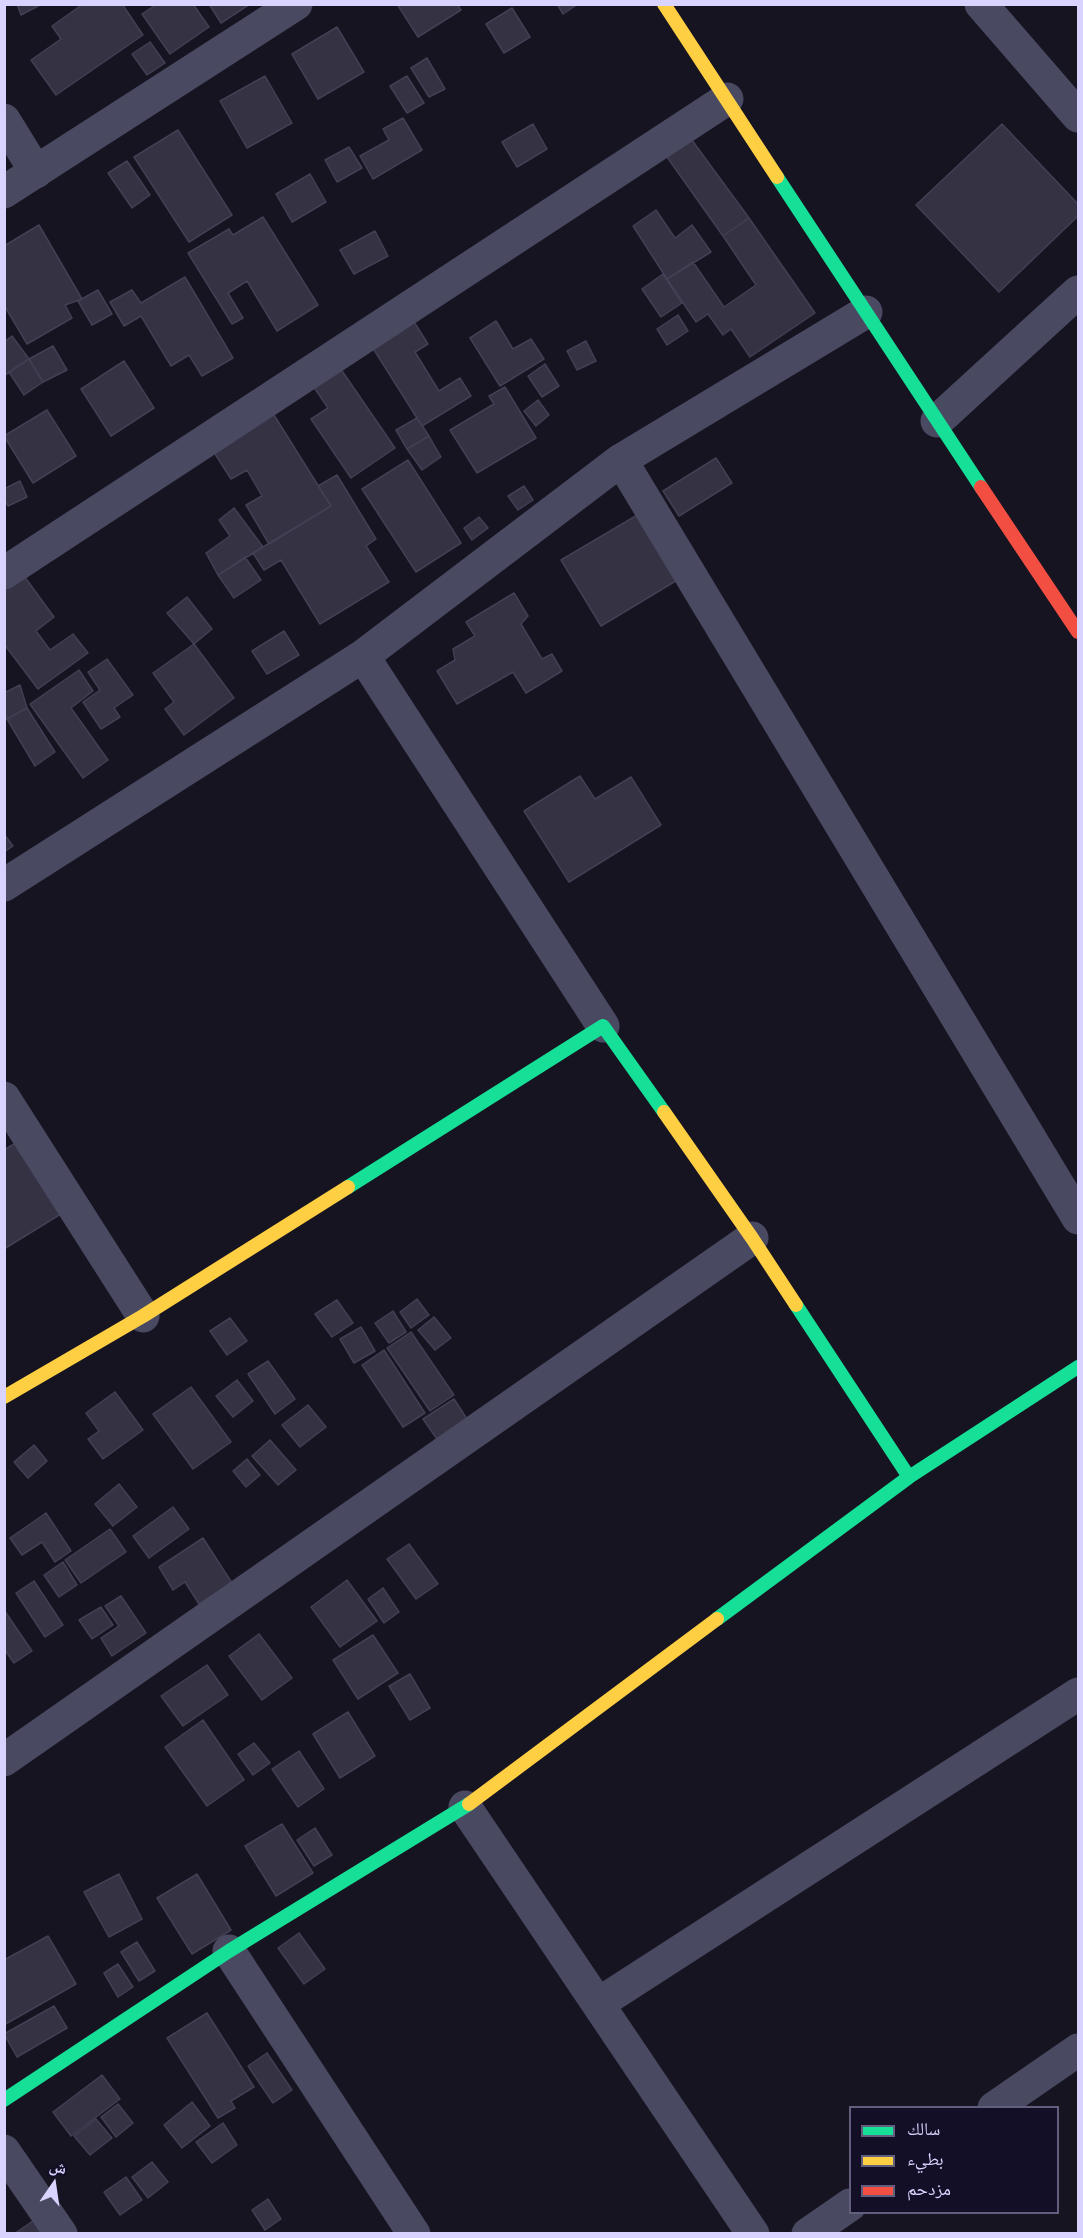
<!DOCTYPE html>
<html>
<head>
<meta charset="utf-8">
<style>
  body { margin:0 }
  #map { position:relative; width:1083px; height:2238px; overflow:hidden; background:#161421; font-family:"Exo 2","Noto Naskh Arabic",sans-serif }
  canvas { display:block }
  .frame { position:absolute; inset:0; border:6px solid #d9d4ff; pointer-events:none }
  .legend { position:absolute; left:849px; top:2106px; width:210px; height:108px; box-sizing:border-box; background:#130f26; border:2px solid #625e7d; margin:0; padding:8px 10px; list-style:none; font-size:18px; color:#d9d4ff }
  .legend li { display:flex; align-items:center; gap:12px; height:30px }
  .legend b { width:30px; border:2px solid #625e7d }
  .north { position:absolute; left:24px; top:2154px; width:60px; height:60px; -webkit-text-stroke:4px #130f26; paint-order:stroke; rotate:13deg; font-size:16px; font-weight:700; line-height:24px; text-align:center; color:#d9d4ff }
  .north::after { content:''; display:block; margin:auto; width:21px; height:27px; background:#d9d4ff; clip-path:polygon(50% 0,100% 100%,50% 72%,0 100%) }
</style>
</head>
<body>
<div id="map">
<canvas width="1083" height="2238"></canvas>
<div class="frame"></div>
<ul class="legend">
<li><b style="height:8px;background:#16e098"></b>سالك</li>
<li><b style="height:8px;background:#ffcf43"></b>بطيء</li>
<li><b style="height:8px;background:#f24e42"></b>مزدحم</li>
</ul>
<div class="north">ش</div>
</div>
<script>
const context = document.querySelector('canvas').getContext('2d');
context.lineJoin = 'round';
function paint(path, color) { context.fillStyle = color; context.fill(path, 'evenodd'); }
const poly = rows => new Path2D(rows.map(r => 'M' + r).join(''));
function strokePath(path, color, width, dash) { context.strokeStyle = color; context.lineWidth = width; context.lineCap = dash ? 'butt' : 'round'; context.setLineDash(dash || []); context.stroke(path); }
const building = poly([
  [17,4,42,4,21,15,17,4],
  [83,4,122,4,143,35,56,95,31,60,61,39,52,26,83,4],
  [157,4,193,4,209,27,170,54,142,14,157,4],
  [209,4,250,4,221,23,209,4],
  [397,4,457,4,461,10,418,37,397,4],
  [557,4,578,4,563,14,557,4],
  [512,8,530,37,504,53,486,24,512,8],
  [337,27,364,72,318,99,292,54,337,27],
  [150,42,165,63,147,75,132,54,150,42],
  [427,58,445,89,429,97,411,68,427,58],
  [265,76,292,123,247,148,220,101,265,76],
  [407,76,424,103,407,113,390,86,407,76],
  [403,118,422,150,373,179,360,156,389,140,383,129,403,118],
  [533,124,547,149,517,167,502,142,533,124],
  [1002,124,1078,204,1078,216,999,292,916,205,1002,124],
  [178,130,232,215,189,242,134,157,178,130],
  [686,132,749,218,723,236,662,150,686,132],
  [349,147,362,168,337,182,325,160,349,147],
  [127,161,150,195,132,208,108,173,127,161],
  [310,174,326,202,292,222,276,194,310,174],
  [656,210,675,238,692,225,711,252,667,279,633,226,656,210],
  [263,217,318,305,277,331,247,281,228,293,243,318,232,324,188,253,229,229,233,235,263,217],
  [749,218,815,313,750,357,731,329,723,335,708,314,696,322,667,279,693,262,724,307,756,285,723,236,749,218],
  [39,225,82,299,65,305,72,318,27,344,4,305,4,246,39,225],
  [375,231,388,256,354,274,340,250,375,231],
  [663,274,682,303,661,317,642,289,663,274],
  [185,277,233,358,202,376,189,355,171,366,141,316,124,326,110,302,132,290,141,303,185,277],
  [98,290,112,314,92,325,78,301,98,290],
  [678,315,688,331,667,345,657,329,678,315],
  [411,317,428,344,415,352,439,391,460,378,471,396,422,426,369,342,411,317],
  [496,321,513,349,531,339,544,359,500,386,470,338,496,321],
  [12,336,29,359,4,376,4,342,12,336],
  [586,341,596,361,577,370,567,351,586,341],
  [53,346,67,370,43,382,29,359,53,346],
  [29,359,43,382,24,395,9,372,29,359],
  [124,361,154,408,111,436,81,389,124,361],
  [545,364,559,386,542,397,528,376,545,364],
  [338,365,395,448,351,478,311,419,328,408,311,383,338,365],
  [505,387,536,438,477,473,450,430,494,404,489,396,505,387],
  [538,400,549,415,536,426,524,411,538,400],
  [269,407,331,506,269,544,246,505,262,496,247,470,231,479,208,443,269,407],
  [47,410,76,456,33,483,4,436,47,410],
  [417,418,429,436,407,449,396,430,417,418],
  [429,436,441,457,422,470,407,449,429,436],
  [716,458,732,483,679,516,663,491,716,458],
  [408,460,461,543,416,572,362,489,408,460],
  [337,475,376,539,366,546,389,582,320,624,281,560,264,570,253,553,331,506,318,486,337,475],
  [20,481,27,497,8,506,4,499,4,489,20,481],
  [524,486,533,500,518,510,508,496,524,486],
  [234,508,263,547,218,575,206,553,230,536,219,520,234,508],
  [639,514,679,579,601,626,561,560,639,514],
  [479,517,488,528,472,540,464,528,479,517],
  [245,557,261,580,234,598,218,575,245,557],
  [19,569,54,617,36,631,50,650,73,634,88,653,38,689,4,644,4,580,19,569],
  [514,593,528,616,521,624,542,659,552,654,562,671,526,693,513,672,457,704,437,671,455,660,453,649,475,636,466,622,514,593],
  [187,597,212,629,194,644,167,613,187,597],
  [284,631,299,655,267,674,252,651,284,631],
  [194,644,234,698,184,735,165,709,174,702,153,673,194,644],
  [107,659,133,695,114,708,120,717,101,729,83,702,100,690,88,672,107,659],
  [79,670,93,691,71,708,108,760,83,778,30,704,79,670],
  [20,685,27,708,7,719,4,714,4,693,20,685],
  [27,708,55,752,35,766,7,719,27,708],
  [580,776,595,799,631,777,661,825,569,882,524,811,580,776],
  [4,834,13,846,4,852,4,834],
  [24,1138,69,1209,4,1249,4,1150,24,1138],
  [417,1299,429,1315,411,1328,400,1312,417,1299],
  [337,1300,353,1323,332,1337,315,1314,337,1300],
  [393,1311,406,1332,389,1343,375,1323,393,1311],
  [434,1317,451,1338,435,1350,418,1330,434,1317],
  [230,1318,247,1341,227,1355,210,1331,230,1318],
  [361,1327,375,1351,354,1363,340,1339,361,1327],
  [411,1332,454,1395,430,1411,387,1348,411,1332],
  [384,1350,425,1413,403,1427,362,1365,384,1350],
  [268,1361,295,1399,275,1414,248,1374,268,1361],
  [237,1380,253,1401,233,1417,216,1396,237,1380],
  [191,1387,231,1442,193,1469,153,1414,191,1387],
  [115,1392,143,1430,103,1459,88,1439,99,1431,86,1413,115,1392],
  [454,1399,469,1422,439,1442,423,1419,454,1399],
  [308,1405,326,1427,300,1447,282,1425,308,1405],
  [270,1440,296,1470,278,1485,252,1456,270,1440],
  [34,1445,47,1461,28,1478,14,1462,34,1445],
  [247,1459,260,1475,246,1487,233,1471,247,1459],
  [119,1484,137,1507,113,1526,95,1504,119,1484],
  [173,1507,189,1529,149,1558,133,1536,173,1507],
  [46,1513,71,1551,55,1562,42,1542,22,1555,10,1538,46,1513],
  [110,1529,126,1552,81,1583,65,1560,110,1529],
  [203,1538,232,1583,199,1604,185,1582,173,1590,159,1567,203,1538],
  [409,1544,438,1584,416,1599,387,1559,409,1544],
  [63,1562,77,1585,59,1597,44,1575,63,1562],
  [347,1580,377,1621,340,1647,311,1607,347,1580],
  [34,1581,63,1625,45,1637,16,1593,34,1581],
  [383,1588,399,1612,384,1623,368,1599,383,1588],
  [121,1596,146,1633,112,1656,101,1638,119,1626,105,1606,121,1596],
  [101,1607,113,1625,92,1639,79,1620,101,1607],
  [4,1610,32,1651,14,1663,4,1649,4,1610],
  [259,1634,292,1678,262,1700,229,1656,259,1634],
  [373,1635,398,1673,358,1699,333,1660,373,1635],
  [207,1665,228,1695,183,1726,161,1696,207,1665],
  [410,1674,430,1708,410,1720,389,1686,410,1674],
  [348,1712,375,1756,340,1778,313,1734,348,1712],
  [203,1720,244,1780,207,1806,165,1747,203,1720],
  [254,1743,270,1763,253,1775,238,1754,254,1743],
  [299,1751,324,1789,298,1807,272,1769,299,1751],
  [282,1824,313,1873,276,1896,245,1846,282,1824],
  [315,1828,332,1855,314,1866,297,1840,315,1828],
  [119,1874,142,1919,109,1937,84,1892,119,1874],
  [197,1874,231,1930,192,1954,157,1898,197,1874],
  [299,1933,325,1969,304,1984,278,1948,299,1933],
  [48,1936,76,1984,4,2025,4,1960,48,1936],
  [137,1942,155,1971,139,1981,121,1952,137,1942],
  [118,1964,133,1987,118,1997,104,1973,118,1964],
  [54,2006,67,2028,17,2057,4,2034,54,2006],
  [207,2013,254,2087,231,2101,235,2108,218,2118,167,2038,207,2013],
  [267,2053,292,2090,273,2103,248,2066,267,2053],
  [102,2075,120,2099,71,2136,53,2112,102,2075],
  [192,2102,210,2126,182,2148,164,2125,192,2102],
  [118,2104,133,2123,116,2137,101,2117,118,2104],
  [96,2119,112,2138,90,2155,74,2136,96,2119],
  [223,2123,237,2145,212,2163,196,2142,223,2123],
  [152,2162,168,2182,148,2198,132,2177,152,2162],
  [126,2177,142,2200,120,2215,104,2192,126,2177],
  [268,2199,281,2219,265,2230,252,2210,268,2199],
  [40,2216,52,2234,14,2234,40,2216]
]);
const street = poly([
  [981,4,1078,116],
  [4,120,36,172],
  [4,192,296,4],
  [937,421,1078,292],
  [621,460,1078,1218],
  [4,573,727,99],
  [363,656,603,1026],
  [4,885,363,656,621,460,866,312],
  [4,1098,143,1316],
  [4,1760,752,1238],
  [465,1807,753,2234],
  [229,1951,414,2234],
  [598,2004,1078,1694],
  [994,2108,1078,2050],
  [4,2151,61,2234],
  [808,2234,850,2205]
]);
const fast = poly([
  [777,177,981,487],
  [348,1187,603,1026,664,1112],
  [796,1305,909,1477],
  [717,1619,909,1477,1078,1367],
  [4,2100,229,1951,469,1804]
]);
const slow = poly([
  [664,4,777,177],
  [664,1112,752,1238,796,1305],
  [4,1397,143,1316,348,1187],
  [469,1804,717,1619]
]);
const jam = poly([
  [981,487,1078,632]
]);
paint(building, '#343243');
strokePath(building, '#433f54', 1.5);
strokePath(street, '#4a4962', 33);
strokePath(fast, '#16e098', 14);
strokePath(slow, '#ffcf43', 14);
strokePath(jam, '#f24e42', 14);
</script>
</body>
</html>
